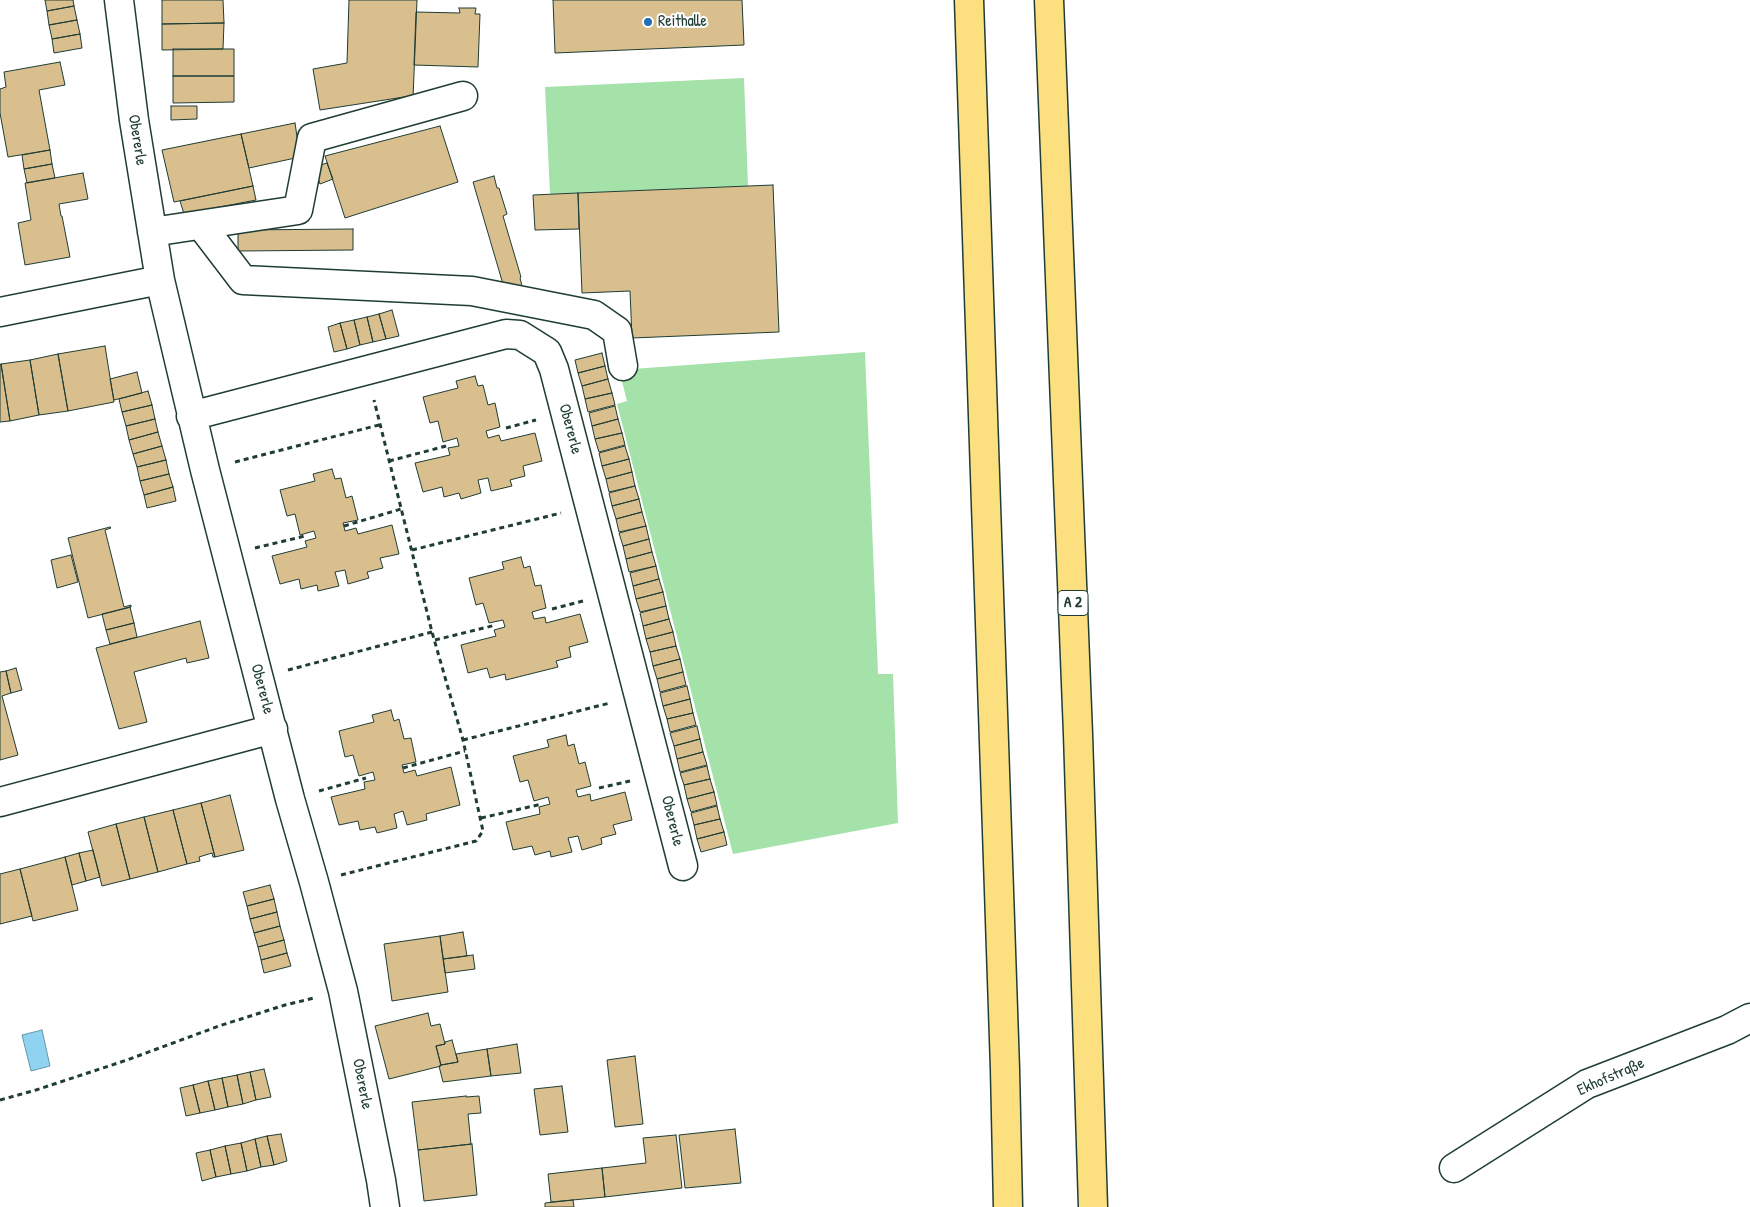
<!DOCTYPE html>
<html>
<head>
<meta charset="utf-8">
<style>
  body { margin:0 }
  canvas { display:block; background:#fff }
</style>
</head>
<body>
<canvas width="1750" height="1207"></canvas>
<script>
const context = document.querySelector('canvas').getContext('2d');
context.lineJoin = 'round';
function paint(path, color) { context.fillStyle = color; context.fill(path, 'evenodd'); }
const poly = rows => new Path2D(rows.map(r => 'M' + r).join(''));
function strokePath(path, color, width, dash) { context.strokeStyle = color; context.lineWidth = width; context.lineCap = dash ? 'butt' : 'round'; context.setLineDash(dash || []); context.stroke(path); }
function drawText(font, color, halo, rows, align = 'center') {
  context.font = font + ' "Patrick Hand",sans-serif'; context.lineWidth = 4; context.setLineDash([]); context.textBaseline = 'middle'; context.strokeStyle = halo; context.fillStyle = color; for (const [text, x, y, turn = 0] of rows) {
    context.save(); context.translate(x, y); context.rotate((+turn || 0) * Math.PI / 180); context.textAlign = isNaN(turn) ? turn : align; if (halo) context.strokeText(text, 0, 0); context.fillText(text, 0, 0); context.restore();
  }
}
const green = poly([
  [744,78,748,186,550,194,545,87],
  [865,352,878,674,893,674,898,823,733,854,617,404,627,401,619,370]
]);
const water = poly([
  [42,1030,50,1066,31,1071,22,1035,42,1030]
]);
const building = poly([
  [45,0,73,0,74,6,47,11,45,0],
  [162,0,223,0,224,23,162,24,162,0],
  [349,0,417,0,413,98,404,97,320,110,313,69,347,63,349,0],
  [553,0,742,0,744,45,555,53,553,0],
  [74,6,77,20,49,25,47,11,74,6],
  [459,8,476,8,475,14,480,14,478,67,414,65,416,12,460,13,459,8],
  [77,20,80,34,52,39,49,25,77,20],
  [224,23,223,49,162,50,162,24,224,23],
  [80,34,82,48,54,53,52,39,80,34],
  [173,49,234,49,234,76,173,76,173,49],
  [60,62,65,85,39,90,50,150,8,157,0,113,0,89,6,87,4,72,60,62],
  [173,76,234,76,234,102,173,103,173,76],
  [171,106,197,106,197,119,171,120,171,106],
  [295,123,300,157,249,168,241,134,295,123],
  [440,126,458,182,345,218,325,156,440,126],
  [241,134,253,186,174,202,162,150,241,134],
  [50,150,52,164,24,169,22,155,50,150],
  [327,163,333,179,320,184,314,167,327,163],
  [52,164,55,178,27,183,24,169,52,164],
  [83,173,88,199,59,204,61,216,62,216,70,257,25,265,18,223,31,220,25,183,83,173],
  [494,176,497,188,499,188,507,214,503,216,521,277,520,278,522,286,505,291,473,182,494,176],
  [773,185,779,332,632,338,630,291,582,293,578,193,773,185],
  [253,186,256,200,184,214,180,201,253,186],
  [578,193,579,229,535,230,533,195,578,193],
  [353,229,353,250,238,251,238,230,353,229],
  [392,310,399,336,386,339,379,314,392,310],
  [379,314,386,339,373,342,367,317,379,314],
  [367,317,373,342,360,345,354,320,367,317],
  [354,320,360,345,347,349,340,323,354,320],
  [340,323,347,349,334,352,328,327,340,323],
  [105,346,114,402,68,411,58,354,105,346],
  [602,353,605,366,578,373,575,360,602,353],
  [58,354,68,411,39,415,30,360,58,354],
  [30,360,39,415,10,421,1,364,30,360],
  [1,364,10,421,0,422,0,365,1,364],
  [605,366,608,379,582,386,578,373,605,366],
  [137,372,142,393,114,400,110,379,137,372],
  [475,376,478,386,483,385,488,405,495,403,500,427,486,431,488,438,499,435,501,441,535,433,542,461,523,466,525,476,510,480,512,486,491,491,488,478,478,480,481,493,461,499,459,493,444,497,442,487,423,492,415,463,450,455,448,448,459,446,457,438,443,442,438,421,430,423,423,397,458,388,456,381,475,376],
  [608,379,612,393,585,399,582,386,608,379],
  [148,391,152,405,122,412,119,399,148,391],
  [612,393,615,405,588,412,585,399,612,393],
  [152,405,155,419,126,426,122,412,152,405],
  [615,406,618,419,592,426,589,413,615,406],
  [155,419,158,432,129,440,126,426,155,419],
  [618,419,622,433,595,439,592,426,618,419],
  [158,432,162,446,133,454,129,440,158,432],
  [622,433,625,445,599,452,595,439,622,433],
  [162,446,166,460,137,467,133,454,162,446],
  [625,446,629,459,602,466,599,453,625,446],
  [629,459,632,472,606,479,602,466,629,459],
  [166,460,169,474,140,481,137,467,166,460],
  [332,469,335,479,341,478,346,498,352,496,358,520,343,523,345,531,356,528,358,534,392,525,399,554,380,558,383,568,367,572,369,578,348,584,345,570,335,572,339,586,318,591,317,585,301,589,299,579,280,584,272,556,307,547,305,541,316,538,314,531,300,535,295,514,287,516,280,490,315,481,313,474,332,469],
  [632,472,635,486,609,492,606,479,632,472],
  [169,474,173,487,144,495,140,481,169,474],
  [635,486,639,499,612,506,609,493,635,486],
  [173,487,176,501,147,508,144,495,173,487],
  [639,499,642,512,616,519,612,506,639,499],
  [642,512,646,526,619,532,616,519,642,512],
  [646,526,649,539,623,546,619,533,646,526],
  [110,527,111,528,105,530,113,562,124,607,131,605,131,607,88,618,68,538,110,527],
  [649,539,652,552,626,559,623,546,649,539],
  [652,552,656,566,629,572,626,559,652,552],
  [71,555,78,582,57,588,51,560,71,555],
  [521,557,524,568,530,566,535,586,541,585,546,608,532,612,534,619,545,617,546,623,580,614,588,642,569,647,571,657,556,661,558,667,506,680,505,674,490,678,487,668,468,673,461,645,496,636,494,630,505,627,503,620,489,623,483,603,476,605,469,578,504,569,502,562,521,557],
  [656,566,659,579,633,586,630,573,656,566],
  [659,579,663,592,636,599,633,586,659,579],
  [663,592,666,606,640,612,636,599,663,592],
  [666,606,669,619,643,626,640,613,666,606],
  [130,607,134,623,106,630,102,614,130,607],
  [669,619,673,632,646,639,643,626,669,619],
  [200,621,209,658,187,663,186,658,134,672,147,722,119,729,96,648,200,621],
  [134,623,137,637,110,644,106,630,134,623],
  [673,632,676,646,650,652,646,639,673,632],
  [676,646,680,659,653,666,650,652,676,646],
  [680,659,683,672,657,679,653,666,680,659],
  [16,668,22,690,11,693,6,671,16,668],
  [6,671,11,693,2,696,18,755,0,760,0,672,6,671],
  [683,672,686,685,660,692,657,679,683,672],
  [687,686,690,699,663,706,660,693,687,686],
  [690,699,693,713,667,719,663,706,690,699],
  [391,710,394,721,399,719,404,739,411,738,416,762,402,765,404,773,415,770,417,776,451,767,460,805,426,814,427,820,407,825,403,811,394,814,397,828,377,833,375,827,360,830,358,821,339,825,331,797,365,789,364,782,375,780,373,772,359,776,353,755,345,757,339,731,374,722,372,715,391,710],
  [693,713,696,725,670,732,667,719,693,713],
  [697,726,700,739,674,746,670,733,697,726],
  [566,735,568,746,574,744,579,764,585,762,591,786,576,790,578,797,590,794,591,801,625,792,632,820,613,825,616,834,601,838,602,844,582,850,578,836,568,838,572,852,551,857,550,851,535,855,532,846,513,850,506,822,540,814,539,807,550,804,548,797,534,801,528,780,520,782,513,756,549,747,547,740,566,735],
  [700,739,703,752,677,759,674,746,700,739],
  [703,752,707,765,680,772,677,759,703,752],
  [707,766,710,779,684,785,680,773,707,766],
  [710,779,714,792,687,799,684,785,710,779],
  [714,792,717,805,691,812,687,799,714,792],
  [230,795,244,850,215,857,201,803,230,795],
  [201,803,215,857,213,857,212,853,199,857,200,861,187,864,173,810,201,803],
  [717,806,720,819,694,825,691,813,717,806],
  [173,810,187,864,158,872,144,817,173,810],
  [144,817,158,872,130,879,116,824,144,817],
  [720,819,724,832,697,839,694,825,720,819],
  [116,824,130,879,102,886,88,832,116,824],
  [724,832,727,845,701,852,697,839,724,832],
  [93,850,100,877,86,881,79,853,93,850],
  [79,853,86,881,72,885,65,857,79,853],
  [65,857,78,910,33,921,20,869,65,857],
  [20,869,32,916,0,924,0,874,20,869],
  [270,885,274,899,247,906,243,892,270,885],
  [274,899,277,912,250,919,247,906,274,899],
  [277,912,280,926,254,933,250,919,277,912],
  [280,926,284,940,258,947,254,933,280,926],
  [463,932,467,956,443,959,440,936,463,932],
  [440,936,448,992,392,1001,384,944,440,936],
  [284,940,287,953,261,960,258,947,284,940],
  [287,953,291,966,264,973,261,960,287,953],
  [473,955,475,969,445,973,443,959,473,955],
  [428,1013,431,1026,440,1024,445,1044,436,1046,441,1066,389,1079,375,1026,428,1013],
  [452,1040,458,1062,441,1065,436,1046,445,1044,445,1042,452,1040],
  [517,1044,521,1073,491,1076,487,1049,517,1044],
  [487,1049,491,1076,443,1082,439,1066,441,1065,458,1062,456,1054,487,1049],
  [635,1056,643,1124,615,1127,607,1060,635,1056],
  [264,1069,271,1097,256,1100,250,1072,264,1069],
  [250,1072,256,1100,243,1104,237,1075,250,1072],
  [237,1075,243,1104,228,1107,222,1078,237,1075],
  [222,1078,228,1107,215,1110,208,1081,222,1078],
  [208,1081,215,1110,200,1113,193,1085,208,1081],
  [193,1085,200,1113,186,1116,180,1088,193,1085],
  [562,1086,568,1132,540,1135,534,1089,562,1086],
  [466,1096,466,1097,479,1096,481,1113,468,1114,471,1144,418,1150,412,1102,466,1096],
  [735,1129,741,1183,685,1188,679,1135,735,1129],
  [281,1134,287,1161,274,1165,267,1136,281,1134],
  [676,1135,682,1188,605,1197,602,1168,646,1163,643,1138,676,1135],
  [267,1136,274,1165,261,1167,255,1139,267,1136],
  [255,1139,261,1167,247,1171,241,1143,255,1139],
  [241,1143,247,1171,231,1174,225,1146,241,1143],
  [472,1144,477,1195,424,1201,418,1150,472,1144],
  [225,1146,231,1174,216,1177,210,1150,225,1146],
  [210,1150,216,1177,202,1181,196,1153,210,1150],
  [602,1168,605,1197,551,1202,548,1174,602,1168],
  [573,1200,574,1207,545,1207,545,1203,573,1200]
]);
const path = poly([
  [506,428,536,420],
  [389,461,450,445],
  [235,462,379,425],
  [344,526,401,509],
  [255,548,305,536],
  [412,550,561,513],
  [552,609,583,601],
  [435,640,496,625],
  [288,670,432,632],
  [463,740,610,703],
  [403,768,465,751],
  [599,788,630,781],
  [319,791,366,778],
  [481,818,542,804],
  [341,875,476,841,483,831,463,740,432,632,374,400],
  [0,1100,36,1090,127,1060,219,1026,285,1005,314,998]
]);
const minor = poly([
  [119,0,134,120,160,280,205,470,290,799,314,882,343,991,381,1180,385,1207],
  [201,225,243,280,472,291,594,315,617,331,623,366],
  [152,232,298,210,312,138,463,96],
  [0,312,160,280],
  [191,416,506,334,520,335,547,352,554,369,683,866],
  [0,802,273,729],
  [1454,1168,1587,1084,1727,1030,1750,1018]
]);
const highway = poly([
  [969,0,1005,1069,1008,1207],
  [1049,0,1078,734,1093,1207]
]);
const markers = [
  [648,22,5,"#1f6fb2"]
];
const shields = [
  [1073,603,30]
];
const shieldNames = [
  ["A 2",1073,603]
];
const poiNames = [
  ["Reithalle",658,22]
];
const streetNames = [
  ["Obererle",137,140,81],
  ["Obererle",570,429,75],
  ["Obererle",262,689,75],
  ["Obererle",672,821,76],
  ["Ekhofstraße",1611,1077,-24],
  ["Obererle",362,1084,79]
];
paint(green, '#a5e2aa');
paint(water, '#90d3f1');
strokePath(water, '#6397a5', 1);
paint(building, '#d9be8e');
strokePath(building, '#1f3d34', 1);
strokePath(minor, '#1f3d34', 31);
strokePath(highway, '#1f3d34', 31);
strokePath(path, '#1f3d34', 3, [5, 4]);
strokePath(minor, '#fff', 28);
strokePath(highway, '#fce080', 28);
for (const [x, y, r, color] of markers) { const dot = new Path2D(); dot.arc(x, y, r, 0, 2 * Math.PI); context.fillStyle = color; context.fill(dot); strokePath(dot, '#fff', 2); }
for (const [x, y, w] of shields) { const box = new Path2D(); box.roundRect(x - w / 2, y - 12.5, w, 25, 4); context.fillStyle = '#fff'; context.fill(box); strokePath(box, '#1f3d34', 1); }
drawText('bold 15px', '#1f3d34', null, shieldNames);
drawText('16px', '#1f3d34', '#fff', poiNames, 'left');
drawText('16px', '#1f3d34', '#fff', streetNames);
</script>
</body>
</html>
